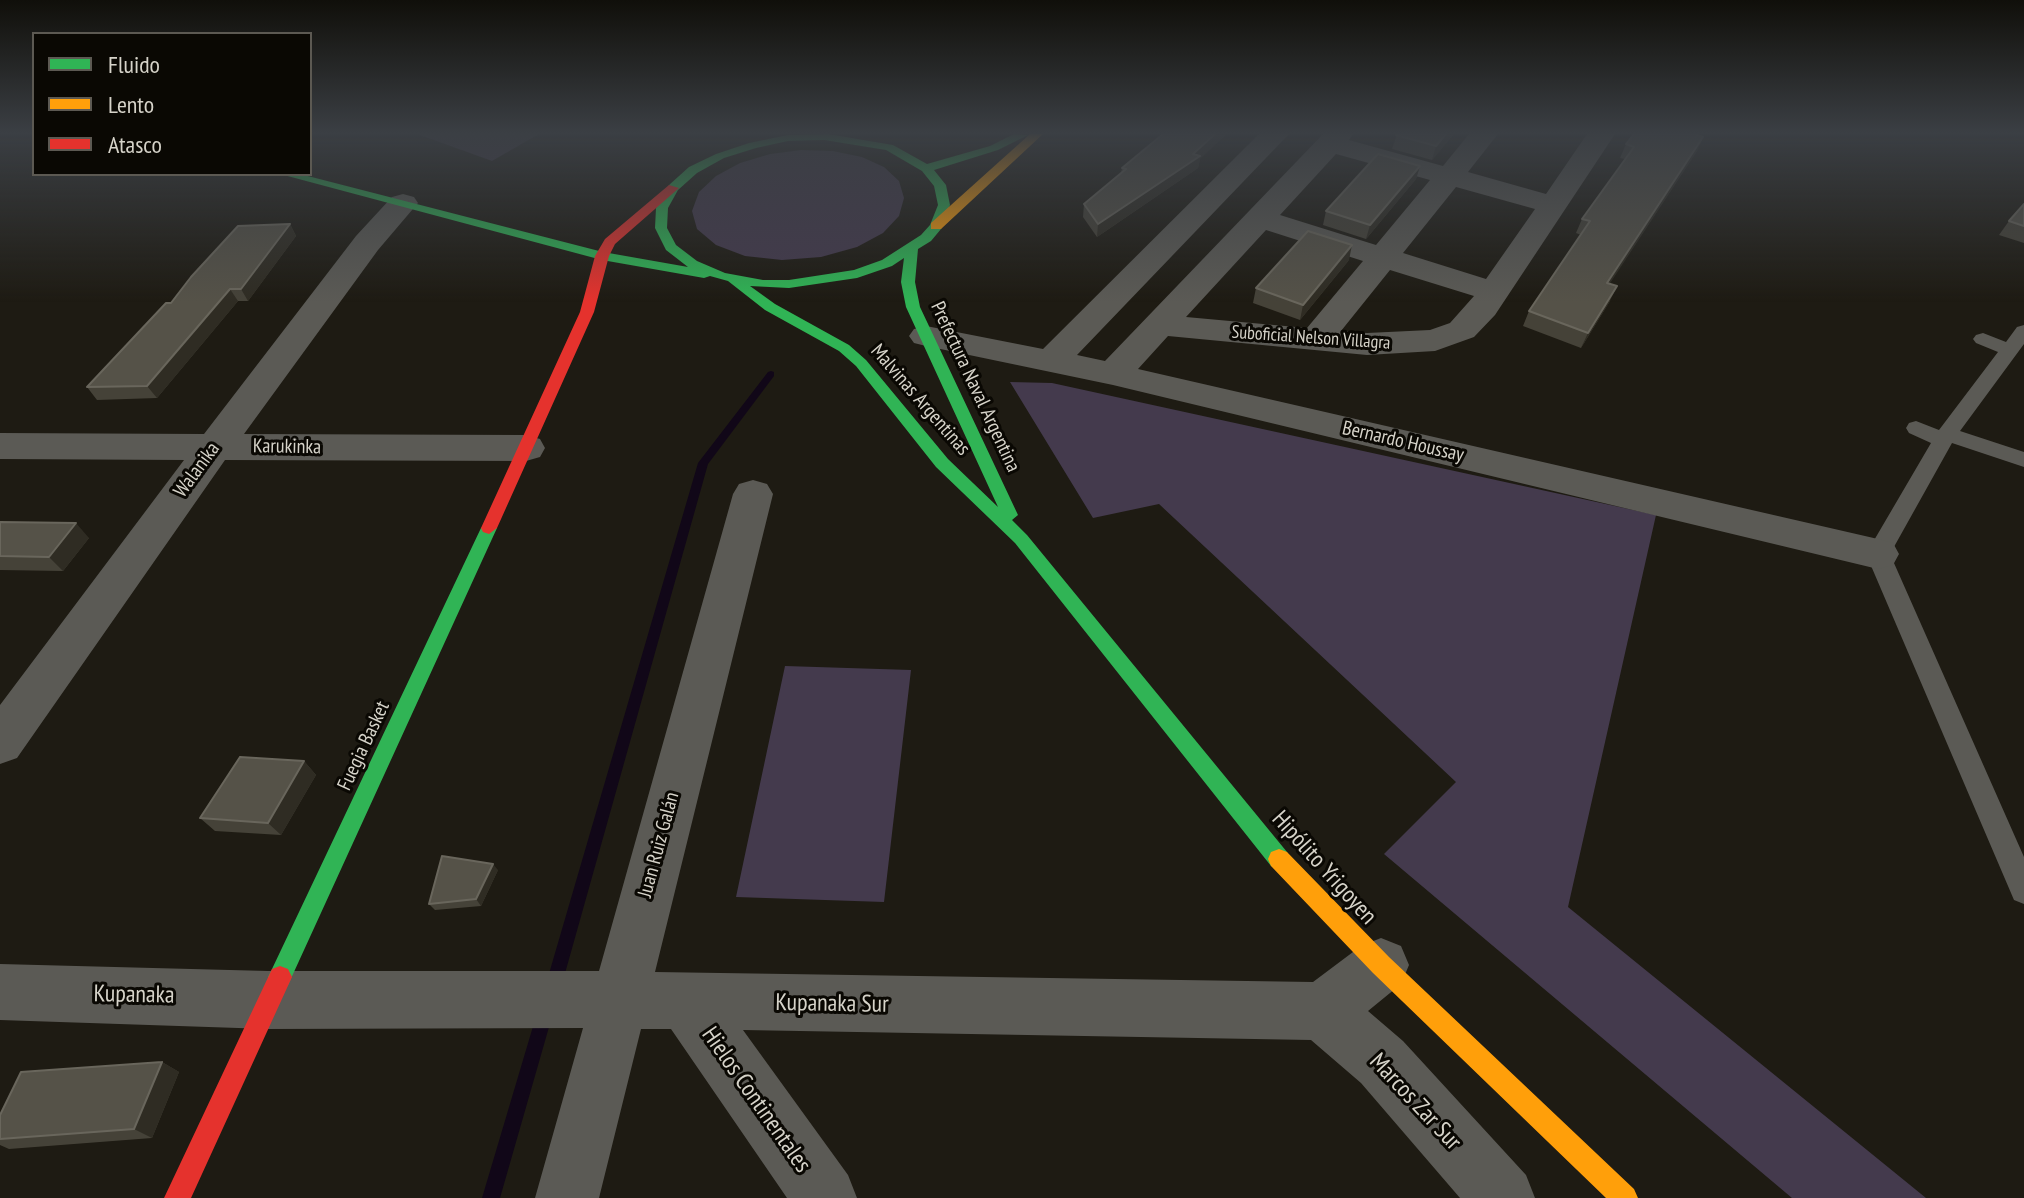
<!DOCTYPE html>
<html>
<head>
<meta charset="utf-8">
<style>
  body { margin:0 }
  #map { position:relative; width:2024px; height:1198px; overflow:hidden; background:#1e1b13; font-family:"PT Sans Narrow",sans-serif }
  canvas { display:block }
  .legend { position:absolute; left:32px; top:32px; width:280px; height:144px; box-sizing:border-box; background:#0a0803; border:2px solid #5c5952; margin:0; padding:10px 14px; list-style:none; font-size:24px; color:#d6d3c9 }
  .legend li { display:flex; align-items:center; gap:16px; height:40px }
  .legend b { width:40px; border:2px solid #5c5952 }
</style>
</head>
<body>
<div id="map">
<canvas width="2024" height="1198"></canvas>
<ul class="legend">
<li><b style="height:10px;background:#30b455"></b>Fluido</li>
<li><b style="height:10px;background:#ff9f0a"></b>Lento</li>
<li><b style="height:10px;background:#e5322d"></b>Atasco</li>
</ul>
</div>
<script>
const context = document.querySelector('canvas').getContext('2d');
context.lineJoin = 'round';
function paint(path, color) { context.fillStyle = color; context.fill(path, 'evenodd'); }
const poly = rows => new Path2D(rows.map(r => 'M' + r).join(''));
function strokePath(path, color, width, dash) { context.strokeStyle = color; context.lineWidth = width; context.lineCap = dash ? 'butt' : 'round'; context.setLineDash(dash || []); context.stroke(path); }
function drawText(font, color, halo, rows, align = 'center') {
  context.font = font + ' "PT Sans Narrow",sans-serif'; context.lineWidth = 6; context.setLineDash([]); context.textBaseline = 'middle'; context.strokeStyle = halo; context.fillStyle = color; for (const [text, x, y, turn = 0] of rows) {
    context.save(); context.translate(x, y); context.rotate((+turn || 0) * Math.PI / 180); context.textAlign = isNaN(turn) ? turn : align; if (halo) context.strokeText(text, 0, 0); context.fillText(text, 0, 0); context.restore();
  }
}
const green = poly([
  [417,134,539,134,492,161],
  [801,150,833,151,862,157,884,167,899,181,904,198,899,216,883,233,857,247,821,257,782,260,745,256,716,245,697,229,692,211,699,192,716,176,740,163,770,154],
  [1010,382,1052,383,1656,515,1568,907,1926,1198,1792,1198,1384,854,1456,782,1159,504,1093,518],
  [785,666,911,670,884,902,736,897]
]);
const stream = poly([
  [771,371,774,372,774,376,708,464,562,984,560,989,554,992,548,989,546,984,698,463,768,372,771,371],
  [545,1005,551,1007,553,1013,500,1198,482,1198,537,1013,539,1007,545,1005]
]);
const lane = poly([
  [2024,325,2024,344,1960,431,2024,452,2024,467,1952,443,1890,554,2024,857,2024,904,2014,900,1866,554,1931,443,1909,433,1906,428,1909,423,1916,421,1939,430,1998,352,1976,343,1973,339,1976,335,1983,333,2006,342,2017,327,2024,325]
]);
const street = poly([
  [1259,134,1289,134,1077,355,1105,361,1323,134,1353,134,1349,140,1443,166,1469,134,1498,134,1468,172,1546,194,1587,134,1615,134,1495,315,1474,337,1435,351,1367,355,1168,336,1138,369,1878,539,1893,543,1899,554,1893,565,1878,569,1113,385,926,346,914,343,909,336,914,329,926,326,1043,349,1259,134],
  [1336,154,1430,180,1376,245,1280,215,1336,154],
  [1456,187,1535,209,1486,279,1403,253,1456,187],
  [1266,230,1363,261,1307,328,1186,317,1266,230],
  [1390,270,1474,296,1450,323,1430,330,1367,333,1341,331,1390,270],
  [403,194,414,197,418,203,378,250,244,434,526,435,540,439,545,448,540,457,526,461,225,460,17,758,0,764,0,705,184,460,0,459,0,433,204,434,356,236,392,197,403,194],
  [753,480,767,484,773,494,655,972,1313,982,1361,946,1381,938,1401,946,1409,965,1401,984,1368,1011,1403,1041,1526,1175,1535,1198,1460,1198,1361,1083,1311,1040,743,1030,848,1175,857,1198,787,1198,671,1029,641,1029,599,1198,535,1198,583,1028,268,1029,0,1020,0,964,268,971,599,971,733,494,739,484,753,480]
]);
const fast = poly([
  [828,134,893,145,927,164,990,146,1014,134,1028,135,998,150,934,170,946,185,950,205,941,229,931,241,918,249,915,282,920,307,1018,515,1012,520,1027,535,1287,852,1290,859,1287,866,1279,869,1271,866,1015,543,936,467,856,366,839,351,765,310,728,281,710,276,704,278,602,260,280,174,300,174,603,252,688,267,666,250,655,228,656,208,669,185,689,167,716,154,749,143,788,135,828,134],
  [824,140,886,150,922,171,934,186,938,205,930,225,921,235,882,260,854,270,789,280,763,280,725,273,697,261,676,245,667,228,668,208,678,190,697,173,724,158,756,148,788,141,824,140],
  [904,258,901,282,906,307,998,507,948,459,866,360,849,345,775,304,750,286,789,288,857,278,892,266,904,258],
  [489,522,497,528,288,985,280,988,272,985,268,977,272,969,481,528,489,522]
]);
const slow = poly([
  [1030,134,1043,134,941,229,931,229,931,223,1030,134],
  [1279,849,1287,852,1389,957,1634,1189,1638,1198,1606,1198,1373,973,1271,866,1268,859,1271,852,1279,849]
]);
const jam = poly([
  [669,185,679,188,615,244,609,256,594,312,497,528,489,534,483,532,481,528,580,312,595,256,605,239,669,185],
  [280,966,288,969,292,977,191,1198,164,1198,272,969,280,966]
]);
const wall = poly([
  [1397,134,1454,134,1432,160,1392,149],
  [1634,134,1695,134,1703,137,1697,151,1609,284,1610,301,1581,348,1523,326,1529,311,1581,235,1576,233,1582,219,1625,159,1620,158,1626,144],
  [1200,159,1198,168,1097,237,1083,217,1084,204,1121,173,1122,168],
  [1420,166,1416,179,1366,239,1323,225,1326,211],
  [2024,204,2024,243,1999,235,2009,221],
  [290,224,296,236,248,301,238,301,157,398,97,400,87,387,171,303],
  [1349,260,1300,320,1253,303,1256,288],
  [0,522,89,538,63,571,0,570],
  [304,761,316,775,281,835,215,831,200,818],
  [498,870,481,906,435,910,429,904],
  [162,1062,179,1072,152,1138,9,1149,0,1145,0,1115]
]);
const shadedWall = poly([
  [1215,134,1227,134,1200,159,1198,168,1097,237,1098,224,1193,154],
  [1446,134,1454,134,1432,160,1436,146],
  [1703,137,1697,151,1601,297,1607,283],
  [1420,166,1416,179,1366,239,1370,225],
  [290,224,296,236,248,301,241,289],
  [1352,245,1349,260,1300,320,1303,305],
  [1617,286,1610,301,1581,348,1588,333],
  [230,289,238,301,157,398,147,386],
  [76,523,89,538,63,571,49,557],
  [304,761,316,775,281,835,268,823],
  [493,864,498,870,481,906,476,899],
  [162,1062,179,1072,152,1138,134,1129]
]);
const building = poly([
  [1163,134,1215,134,1193,154,1200,156,1098,224,1084,204,1126,169,1122,168,1163,134],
  [1397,134,1446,134,1436,146,1396,135,1397,134],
  [1634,134,1694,134,1703,137,1607,283,1617,286,1588,333,1529,311,1590,221,1582,219,1634,147,1626,144,1634,134],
  [1378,154,1420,166,1370,225,1326,211,1378,154],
  [2024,204,2024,226,2009,221,2024,204],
  [290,224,241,289,230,289,147,386,87,387,166,303,171,303,191,277,238,226,290,224],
  [1308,231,1352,245,1303,305,1256,288,1308,231],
  [0,522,76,523,49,557,0,556,0,522],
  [240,757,304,761,268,823,200,818,240,757],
  [442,856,493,864,476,899,429,904,442,856],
  [162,1062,134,1129,0,1139,0,1115,21,1072,162,1062]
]);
const farStreetnames = [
  ["Suboficial Nelson Villagra",1311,338,4]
];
const streetNames = [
  ["Prefectura Naval Argentina",975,387,65],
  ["Malvinas Argentinas",920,400,49],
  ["Bernardo Houssay",1403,442,13],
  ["Karukinka",287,447,1],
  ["Walanika",197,470,-54],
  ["Fuegia Basket",364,746,-65],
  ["Juan Ruiz Galán",659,845,-75]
];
const nearStreetnames = [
  ["Hipólito Yrigoyen",1324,868,48],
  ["Kupanaka",134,995,1],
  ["Kupanaka Sur",832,1004,1],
  ["Hielos Continentales",756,1100,55],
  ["Marcos Zar Sur",1415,1102,47]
];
paint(green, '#443a4d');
paint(stream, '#110718');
paint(lane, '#5b5a55');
paint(street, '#5b5a55');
paint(fast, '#30b455');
paint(slow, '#ff9f0a');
paint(jam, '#e5322d');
paint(wall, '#454238');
paint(shadedWall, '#2f2c23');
paint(building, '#555248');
strokePath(building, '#69665c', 2);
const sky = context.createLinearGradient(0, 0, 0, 302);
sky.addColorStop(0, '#100f0a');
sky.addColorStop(0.44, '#3b3f44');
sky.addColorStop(1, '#3b3f4400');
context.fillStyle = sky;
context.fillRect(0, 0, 2024, 302);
drawText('18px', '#d6d3c9', '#0a0803', farStreetnames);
drawText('20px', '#d6d3c9', '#0a0803', streetNames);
drawText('24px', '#d6d3c9', '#0a0803', nearStreetnames);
</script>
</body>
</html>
